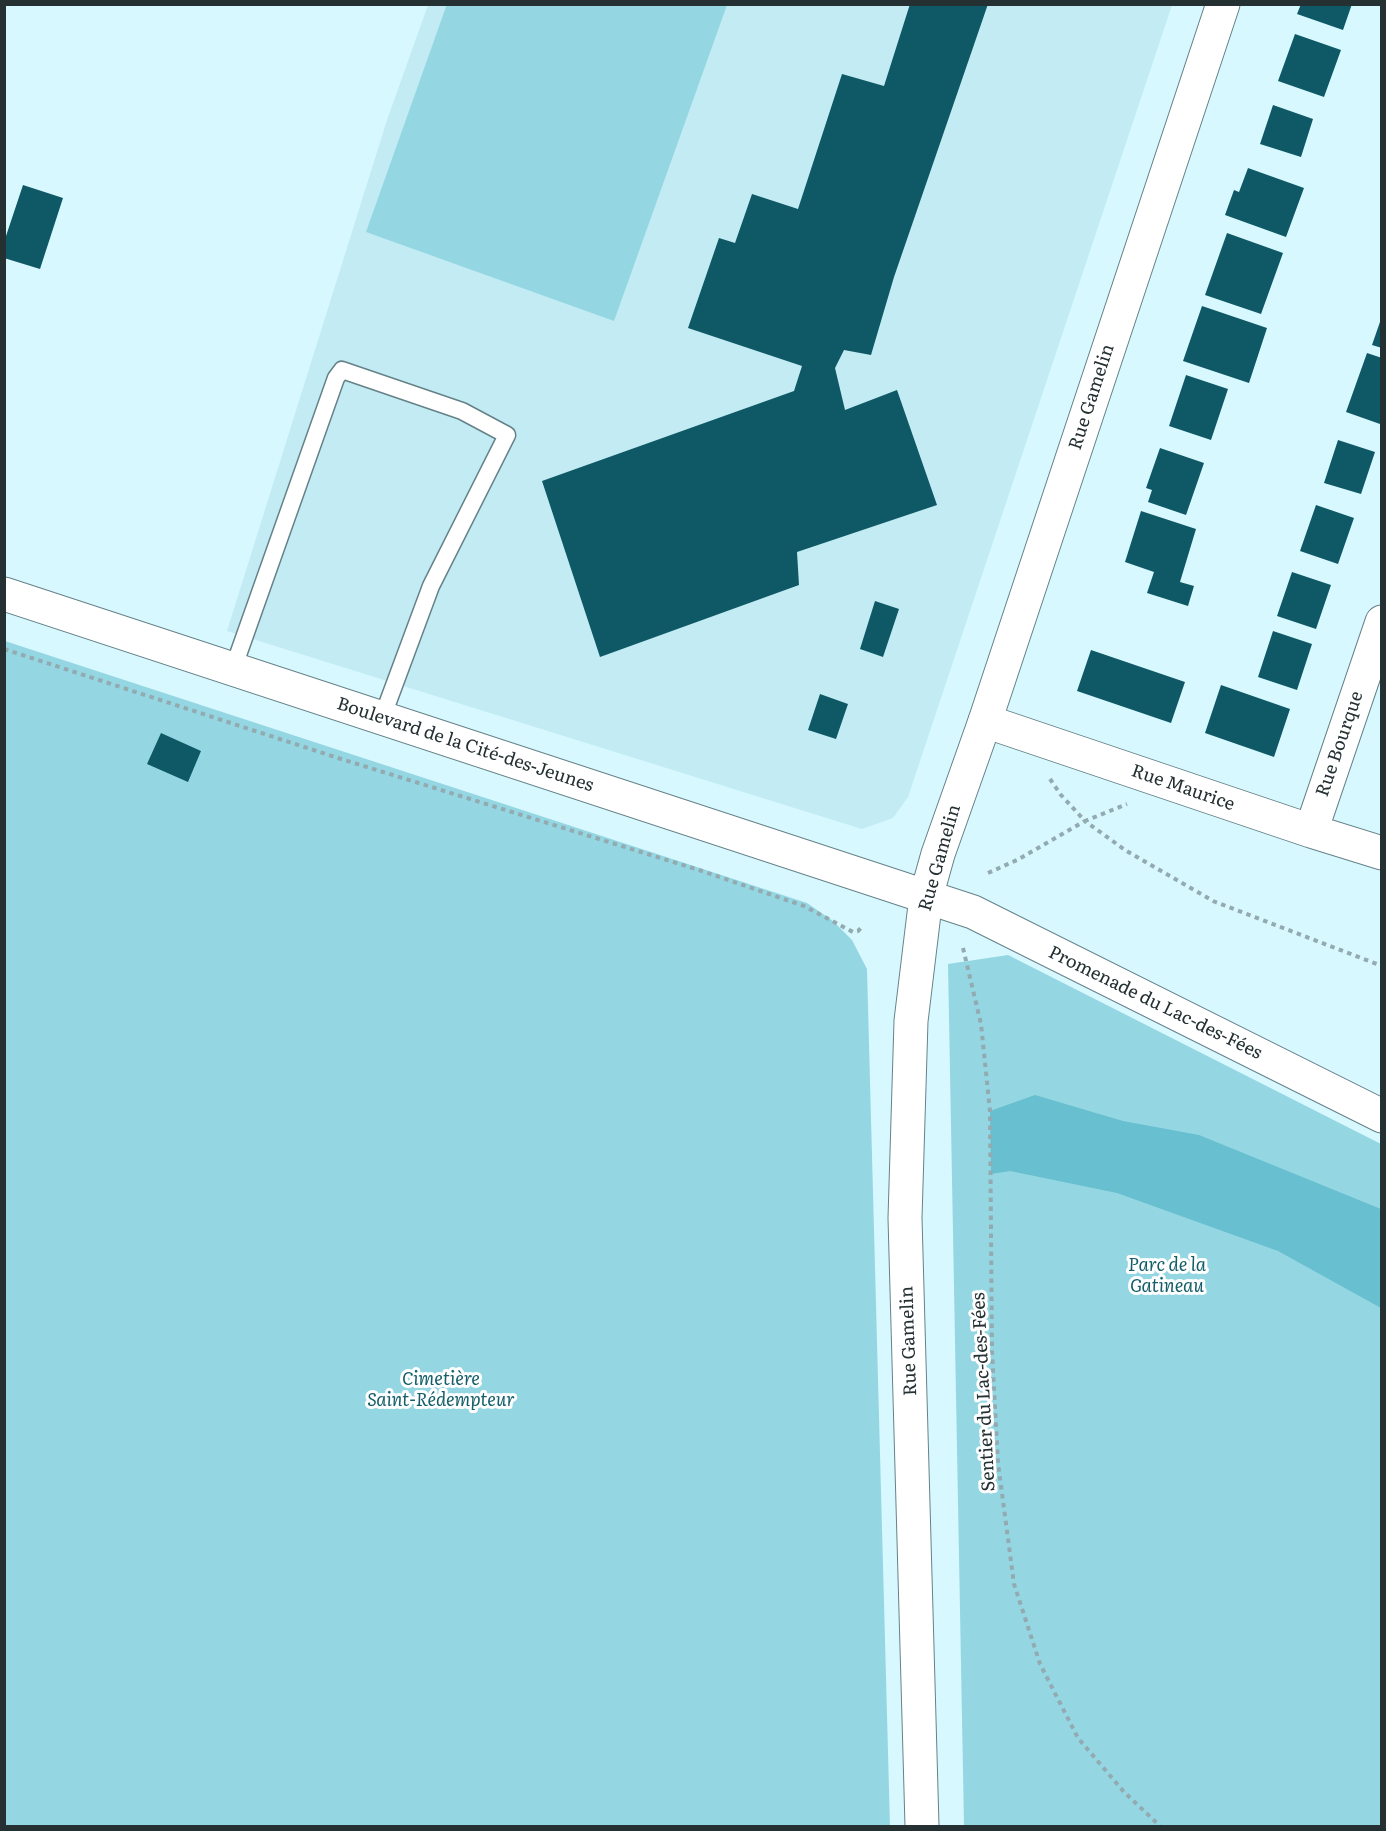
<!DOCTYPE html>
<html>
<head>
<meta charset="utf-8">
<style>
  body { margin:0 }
  #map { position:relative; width:1386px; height:1831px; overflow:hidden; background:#d8f8ff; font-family:Literata,serif }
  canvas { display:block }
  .frame { position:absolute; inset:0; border:6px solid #243032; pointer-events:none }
</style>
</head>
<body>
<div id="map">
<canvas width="1386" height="1831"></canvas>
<div class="frame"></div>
</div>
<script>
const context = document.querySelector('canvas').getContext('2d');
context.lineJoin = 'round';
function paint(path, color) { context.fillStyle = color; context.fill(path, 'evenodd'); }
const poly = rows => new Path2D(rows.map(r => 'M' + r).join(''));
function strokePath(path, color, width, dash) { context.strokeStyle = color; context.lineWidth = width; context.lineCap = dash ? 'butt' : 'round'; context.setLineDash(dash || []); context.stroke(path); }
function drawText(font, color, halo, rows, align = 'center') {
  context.font = font + ' Literata,serif'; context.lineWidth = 6; context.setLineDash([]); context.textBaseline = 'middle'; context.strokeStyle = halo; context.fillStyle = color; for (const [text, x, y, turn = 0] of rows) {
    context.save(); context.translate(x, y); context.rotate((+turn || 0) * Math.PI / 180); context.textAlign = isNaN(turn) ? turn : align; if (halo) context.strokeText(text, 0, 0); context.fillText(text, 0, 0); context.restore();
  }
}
const built = poly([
  [428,5,1172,5,908,797,893,818,862,829,227,631,387,120]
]);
const green = poly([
  [447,4,727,5,614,321,366,232],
  [5,641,807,903,833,921,852,940,867,969,890,1826,5,1826],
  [1008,955,1381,1144,1381,1826,964,1826,948,964]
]);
const forest = poly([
  [1035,1095,1123,1121,1199,1135,1381,1209,1381,1308,1278,1251,1117,1193,1010,1171,991,1174,990,1111]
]);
const building = poly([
  [910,4,988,4,894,277,871,355,844,350,835,368,845,410,897,390,937,505,797,552,799,585,600,657,542,481,794,391,802,366,688,328,719,238,735,243,752,194,798,209,842,74,884,86],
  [1301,4,1352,4,1343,30,1297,14],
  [1295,34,1341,50,1324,97,1278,81],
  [1273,105,1313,119,1301,157,1260,144],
  [1248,168,1304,188,1286,237,1225,215,1234,190,1239,192],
  [23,185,63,198,40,269,4,258,4,242],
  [1227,233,1283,253,1261,314,1205,295],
  [1202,306,1267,328,1249,383,1183,361],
  [1381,319,1382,319,1382,348,1372,345],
  [1367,353,1382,358,1380,424,1346,412],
  [1186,375,1228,389,1211,440,1169,426],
  [1338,440,1375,452,1361,494,1324,483],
  [1160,448,1204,463,1186,515,1148,502,1152,490,1146,488],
  [1316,505,1354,518,1338,564,1300,551],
  [1141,511,1196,529,1180,582,1194,586,1188,606,1147,593,1154,572,1125,562],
  [1292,572,1331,585,1316,629,1277,616],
  [875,601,899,609,883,657,860,649],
  [1273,631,1312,644,1297,690,1258,677],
  [1091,650,1185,682,1171,723,1077,691],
  [1221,685,1290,709,1274,757,1205,733],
  [820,694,848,704,836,739,808,730],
  [161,733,201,751,188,782,147,764]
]);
const path = poly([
  [4,649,338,758,699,870,804,906,853,932,858,931,862,927],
  [1050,779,1061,795,1085,821,1127,804],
  [988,873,1017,860,1085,821,1125,850,1213,901,1382,966],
  [963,948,981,1024,990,1111,992,1351,998,1463,1014,1584,1040,1664,1078,1738,1124,1792,1160,1826]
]);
const lane = poly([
  [233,669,336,378,342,370,462,411,507,435,431,586,382,718]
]);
const street = poly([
  [985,721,1311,831,1382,853],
  [1311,831,1382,622],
  [922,1826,905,1218,911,1021,926,897]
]);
const secondary = poly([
  [4,594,973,912,1382,1116],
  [926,897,938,854,985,721,1223,4]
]);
const streetNames = [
  ["Rue Gamelin",1092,397,-72],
  ["Rue Bourque",1340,744,-71],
  ["Boulevard de la Cité-des-Jeunes",465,745,18],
  ["Rue Maurice",1183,788,19],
  ["Rue Gamelin",940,858,-74],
  ["Promenade du Lac-des-Fées",1155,1003,26],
  ["Rue Gamelin",909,1341,-92],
  ["Sentier du Lac-des-Fées",984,1392,-93]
];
const parkNames = [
  ["Parc de la",1167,1266],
  ["Gatineau",1167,1287],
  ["Cimetière",441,1380],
  ["Saint-Rédempteur",441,1401]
];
paint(built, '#c2ebf3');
paint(green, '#94d7e3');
paint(forest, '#68bfcf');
paint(building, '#0e5965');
strokePath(lane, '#658288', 19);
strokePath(street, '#658288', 35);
strokePath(secondary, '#658288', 35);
strokePath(path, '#92aab0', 4, [4.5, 4.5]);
strokePath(lane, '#fff', 16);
strokePath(street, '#fff', 33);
strokePath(secondary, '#fff', 33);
drawText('18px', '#243032', '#fff', streetNames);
drawText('italic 18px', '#145e69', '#fff', parkNames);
</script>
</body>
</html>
